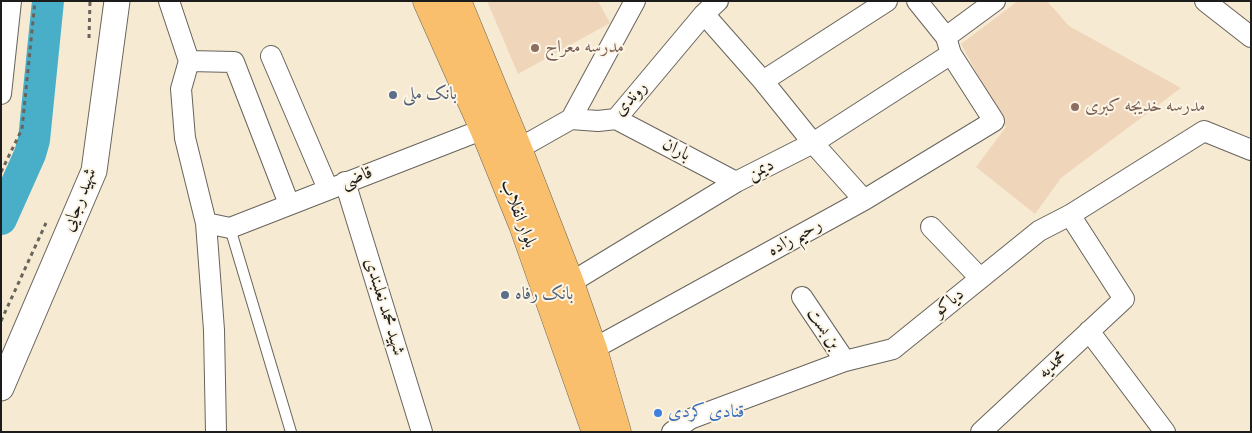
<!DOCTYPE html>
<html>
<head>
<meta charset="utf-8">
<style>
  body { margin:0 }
  #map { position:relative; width:1252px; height:433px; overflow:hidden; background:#f6ead2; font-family:"Libre Bodoni",serif }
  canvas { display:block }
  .frame { position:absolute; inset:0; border:2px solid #1c1c1c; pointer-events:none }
</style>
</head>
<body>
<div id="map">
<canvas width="1252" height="433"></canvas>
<div class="frame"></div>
</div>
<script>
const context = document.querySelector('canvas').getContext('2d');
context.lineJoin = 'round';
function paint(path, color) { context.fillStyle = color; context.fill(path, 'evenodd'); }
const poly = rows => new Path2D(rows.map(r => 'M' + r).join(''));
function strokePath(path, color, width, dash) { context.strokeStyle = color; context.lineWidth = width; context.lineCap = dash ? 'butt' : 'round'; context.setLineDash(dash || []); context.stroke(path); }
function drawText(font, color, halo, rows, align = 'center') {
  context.font = font + ' "Libre Bodoni",Amiri,serif'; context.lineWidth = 4; context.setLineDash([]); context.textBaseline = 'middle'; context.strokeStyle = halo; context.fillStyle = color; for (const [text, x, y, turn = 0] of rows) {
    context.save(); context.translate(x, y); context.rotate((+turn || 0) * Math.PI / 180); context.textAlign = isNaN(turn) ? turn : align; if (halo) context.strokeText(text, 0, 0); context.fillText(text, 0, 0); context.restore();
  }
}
const built = poly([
  [487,1,598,1,610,23,518,74],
  [1018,1,1047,1,1069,26,1181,88,1061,178,1035,214,976,167,1006,127,961,44]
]);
const river = poly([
  [1,219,30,154,34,140,48,1]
]);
const path = poly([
  [89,38,90,1],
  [1,172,22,129,35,1],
  [1,321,46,223]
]);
const service = poly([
  [230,228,291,432]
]);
const minor = poly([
  [169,1,189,61],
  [1205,1,1251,37],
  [704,14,763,81,813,143,864,200],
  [946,37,995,1],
  [271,56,328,189],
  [763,81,887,1],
  [1,94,11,1],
  [571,119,635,1],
  [616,119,736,182],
  [518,149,571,119,598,121,616,119,704,14,718,1],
  [345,182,422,432],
  [206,223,230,228,484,129],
  [931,227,980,278],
  [570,283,736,182,813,143,951,54],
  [802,297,845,361],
  [1089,331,1165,432],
  [593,349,864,200,994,121,951,54,946,37,917,1],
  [216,432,214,330,206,223,185,138,181,89,189,61,234,62,289,204],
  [672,432,690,419,845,361,893,349,1039,231,1070,215,1204,131,1251,150],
  [981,432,1124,299,1070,215]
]);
const tertiary = poly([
  [1,388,94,171,117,1]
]);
const primary = poly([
  [427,1,484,129,523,225,596,432],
  [457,1,518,149,570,283,593,349,617,432]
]);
const markers = [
  [535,48,5,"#8d6e63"],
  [393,95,5,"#5c6f8a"],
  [1075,107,5,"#8d6e63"],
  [505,295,5,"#5c6f8a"],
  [658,413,5,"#3f7fe0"]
];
const educationNames = [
  ["مدرسه معراج",545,48],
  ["مدرسه خدیجه کبری",1085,107]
];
const serviceNames = [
  ["بانک ملی",403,95],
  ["بانک رفاه",515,295]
];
const streetNames = [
  ["روندی",631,99,-47],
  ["باران",676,150,28],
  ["دیمن",761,170,-26],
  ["قاضی",357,178,-21],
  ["شهید رجایی",80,200,-69],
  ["بلوار انقلاب",518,214,69],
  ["رحیم زاده",795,238,-29],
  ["دیاکو",949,303,-39],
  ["شهید محمد نعلبندی",384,307,73],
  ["بن بست",823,329,56],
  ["محمدیه",1053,365,-43]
];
const shopNames = [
  ["قنادی کردی",668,413]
];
paint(built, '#efd6bb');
strokePath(river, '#49afc8', 32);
strokePath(service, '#68645c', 12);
strokePath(minor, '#68645c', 22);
strokePath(tertiary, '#68645c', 27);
strokePath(primary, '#68645c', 29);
strokePath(path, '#68645c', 3, [4, 4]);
strokePath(service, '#fff', 10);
strokePath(minor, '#fff', 20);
strokePath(tertiary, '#fff', 25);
strokePath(primary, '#f9bf6c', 28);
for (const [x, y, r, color] of markers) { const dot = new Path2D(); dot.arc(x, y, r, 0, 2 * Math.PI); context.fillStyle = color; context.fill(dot); strokePath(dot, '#fcf5e5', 2); }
drawText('18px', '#785e54', '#fcf5e5', educationNames, 'left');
drawText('18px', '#4e5e75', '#fcf5e5', serviceNames, 'left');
drawText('18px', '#1c1c1c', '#fcf5e5', streetNames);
drawText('18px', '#366cbe', '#fcf5e5', shopNames, 'left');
</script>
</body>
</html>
